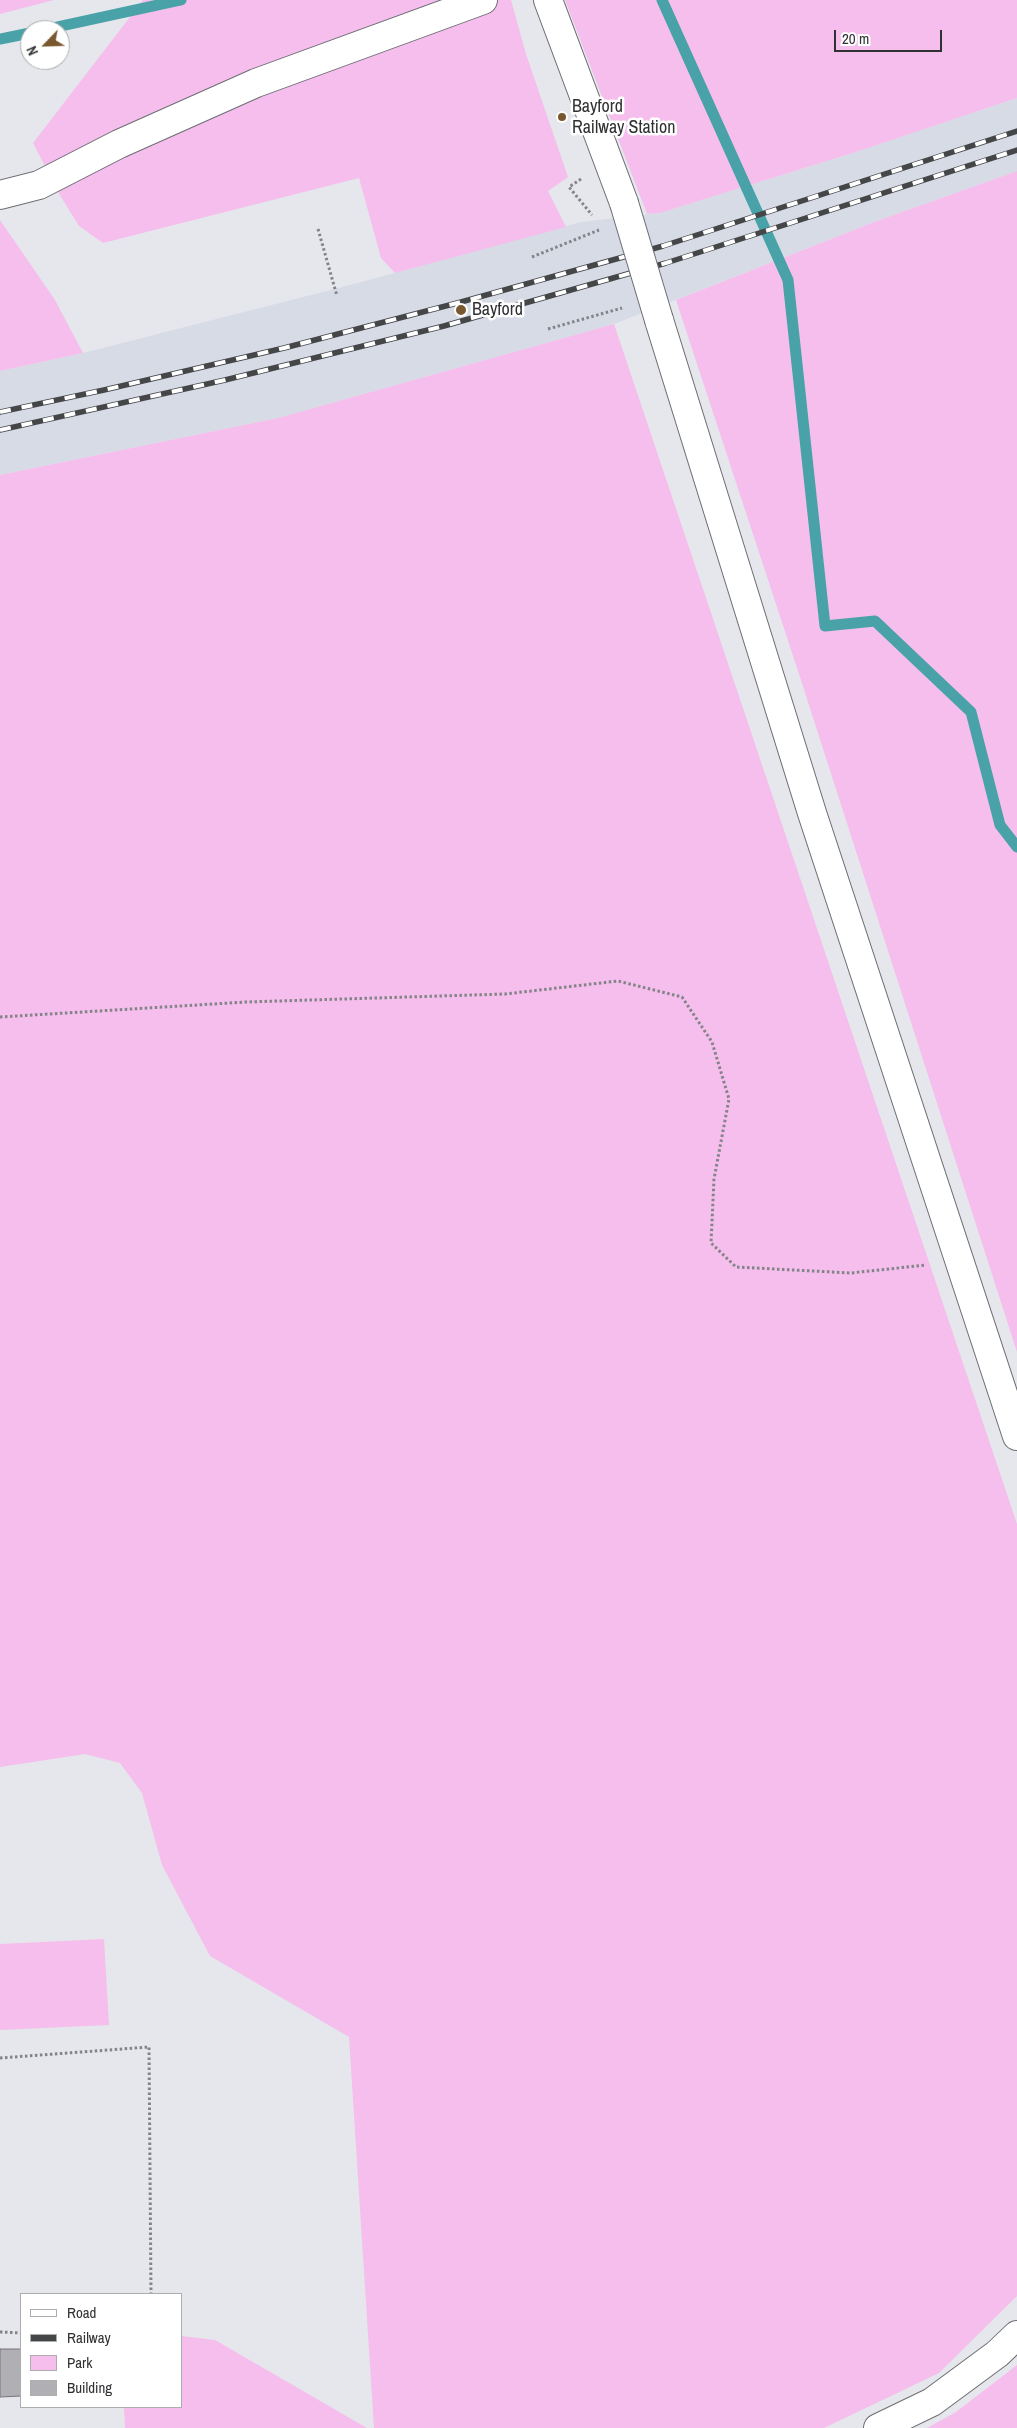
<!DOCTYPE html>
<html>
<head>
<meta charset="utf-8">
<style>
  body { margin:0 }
  #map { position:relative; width:1017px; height:2428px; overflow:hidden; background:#e5e7ec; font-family:"Archivo Narrow",sans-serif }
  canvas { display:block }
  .legend { position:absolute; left:20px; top:2293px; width:162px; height:115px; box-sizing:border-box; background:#fff; border:1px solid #acadad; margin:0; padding:6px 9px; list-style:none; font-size:15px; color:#303133 }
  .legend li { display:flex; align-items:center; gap:10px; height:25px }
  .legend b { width:25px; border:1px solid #acadad }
  .north { position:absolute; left:20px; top:20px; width:50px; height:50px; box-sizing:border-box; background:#fff; border:1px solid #acadad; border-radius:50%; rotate:246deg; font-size:14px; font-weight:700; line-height:20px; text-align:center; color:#303133 }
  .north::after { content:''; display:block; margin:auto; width:18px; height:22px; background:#79572f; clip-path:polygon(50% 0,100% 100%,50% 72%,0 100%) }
  .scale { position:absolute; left:834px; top:30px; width:108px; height:22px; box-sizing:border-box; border:2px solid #303133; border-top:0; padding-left:6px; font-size:15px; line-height:18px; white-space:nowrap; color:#303133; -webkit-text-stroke:4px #fff; paint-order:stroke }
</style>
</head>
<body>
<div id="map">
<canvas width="1017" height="2428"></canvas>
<ul class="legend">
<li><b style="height:6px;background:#fff"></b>Road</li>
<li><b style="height:6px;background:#454648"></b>Railway</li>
<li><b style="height:14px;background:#f5beed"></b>Park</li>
<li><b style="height:14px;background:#b0afb4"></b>Building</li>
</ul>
<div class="north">N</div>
<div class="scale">20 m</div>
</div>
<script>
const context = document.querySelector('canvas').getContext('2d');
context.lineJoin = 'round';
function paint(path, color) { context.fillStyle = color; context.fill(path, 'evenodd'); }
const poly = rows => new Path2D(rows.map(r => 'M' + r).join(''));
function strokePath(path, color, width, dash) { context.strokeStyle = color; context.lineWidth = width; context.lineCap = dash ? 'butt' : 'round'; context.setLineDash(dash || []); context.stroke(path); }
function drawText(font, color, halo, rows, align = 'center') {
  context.font = font + ' "Archivo Narrow",sans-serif'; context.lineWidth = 5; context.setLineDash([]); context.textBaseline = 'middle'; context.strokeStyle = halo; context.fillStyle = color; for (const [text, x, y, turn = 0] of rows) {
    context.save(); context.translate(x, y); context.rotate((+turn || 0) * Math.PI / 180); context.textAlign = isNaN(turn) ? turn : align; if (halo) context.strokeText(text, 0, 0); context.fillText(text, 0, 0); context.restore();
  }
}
const built = poly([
  [1017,98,1017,171,874,222,614,324,278,418,0,475,0,371,83,353,358,283,581,222,660,213,859,151]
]);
const green = poly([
  [0,0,54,0,0,14],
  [143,0,511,0,526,54,568,177,548,191,566,227,395,273,381,258,359,178,103,243,79,226,61,197,33,143],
  [565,0,1017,0,1017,98,859,151,660,213,647,214],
  [1017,171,1017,1352,798,671,676,300,874,222],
  [0,220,55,300,83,353,0,371],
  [614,324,1017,1524,1017,2296,939,2373,824,2428,374,2428,349,2037,210,1956,162,1865,142,1793,120,1763,85,1754,0,1767,0,475,278,418],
  [104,1939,109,2025,0,2030,0,1944],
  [181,2336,215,2340,367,2428,125,2428,124,2407,181,2407],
  [1017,2365,1017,2428,927,2428,956,2412]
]);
const stream = poly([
  [662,0,788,280,825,626,875,621,971,712,1000,825,1017,847],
  [43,30,181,0],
  [0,39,30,33]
]);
const building = poly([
  [0,2349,21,2349,21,2396,0,2397,0,2349]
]);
const path = poly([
  [581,179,569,187,592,215],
  [318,229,337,296],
  [532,257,599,230],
  [548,329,622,308],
  [0,1017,246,1002,505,994,618,981,682,997,712,1042,729,1099,714,1179,711,1243,736,1267,851,1273,926,1265],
  [0,2058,149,2047,151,2294],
  [0,2332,21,2333]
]);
const minor = poly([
  [548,0,624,203],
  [0,195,39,185,119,144,256,83,483,0],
  [659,320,812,813,1017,1436],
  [878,2428,932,2402,997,2354,1017,2335]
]);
const rail = poly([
  [0,412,104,390,284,348,461,302,663,246,1017,131],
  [0,430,225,380,444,326,666,263,1017,150]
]);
const minorBridge = poly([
  [624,203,659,320]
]);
const markers = [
  [562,117,5,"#79572f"],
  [461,310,6,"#79572f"]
];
const poiNames = [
  ["Bayford",572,107],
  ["Railway Station",572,128],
  ["Bayford",472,310]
];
paint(built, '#d6dbe6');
paint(green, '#f5beed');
strokePath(stream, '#48a2a8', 11);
paint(building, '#b0afb4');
strokePath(building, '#76757a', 1);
strokePath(minor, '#6c6e73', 30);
strokePath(path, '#838488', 3, [2.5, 2.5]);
strokePath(minor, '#fff', 28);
strokePath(rail, '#454648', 5.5);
strokePath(rail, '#fff', 4, [11]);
strokePath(minorBridge, '#6c6e73', 30, []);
strokePath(minorBridge, '#fff', 28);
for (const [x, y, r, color] of markers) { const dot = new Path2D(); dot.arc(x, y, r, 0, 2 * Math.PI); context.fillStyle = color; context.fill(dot); strokePath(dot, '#fff', 2); }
drawText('18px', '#303133', '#fff', poiNames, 'left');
</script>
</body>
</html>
